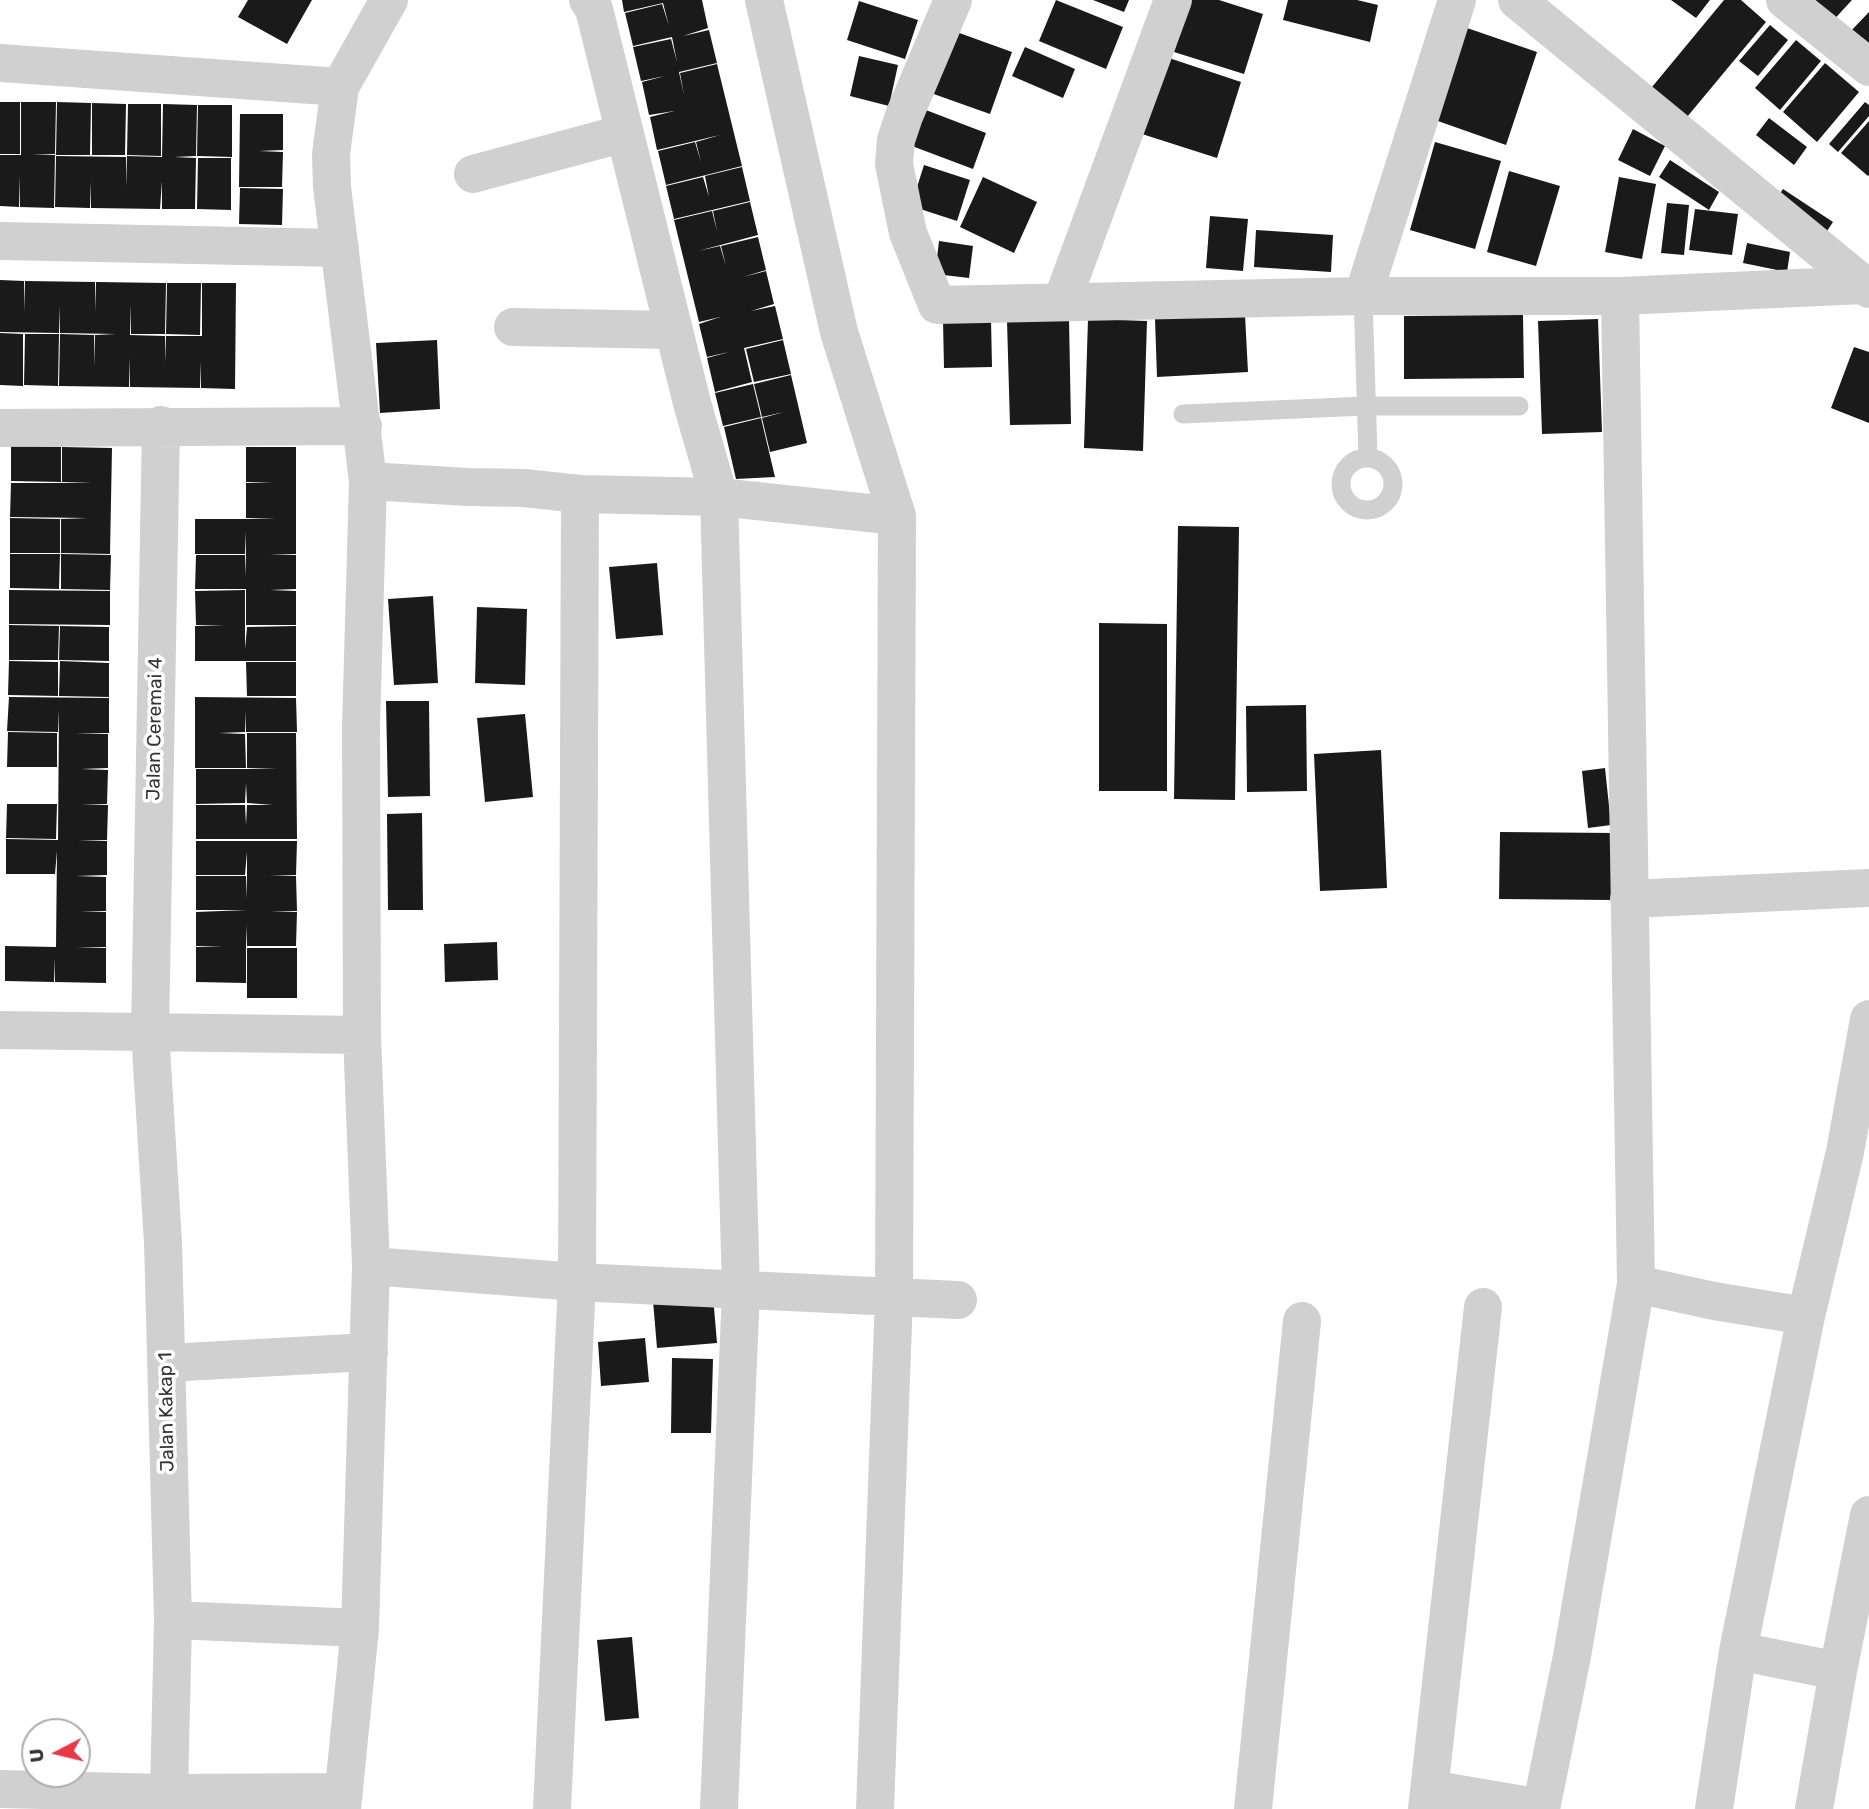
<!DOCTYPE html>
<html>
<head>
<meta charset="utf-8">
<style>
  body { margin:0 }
  #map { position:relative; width:1869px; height:1809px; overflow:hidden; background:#fff; font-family:Rubik,sans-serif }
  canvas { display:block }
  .north { position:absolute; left:21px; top:1718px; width:70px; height:70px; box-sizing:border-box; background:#fff; border:2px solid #adadad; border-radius:50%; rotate:263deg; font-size:19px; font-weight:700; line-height:28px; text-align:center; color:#333 }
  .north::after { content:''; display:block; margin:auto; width:24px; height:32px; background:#e63946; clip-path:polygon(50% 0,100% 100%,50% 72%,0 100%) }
</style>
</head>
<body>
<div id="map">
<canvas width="1869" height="1809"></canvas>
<div class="north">U</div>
</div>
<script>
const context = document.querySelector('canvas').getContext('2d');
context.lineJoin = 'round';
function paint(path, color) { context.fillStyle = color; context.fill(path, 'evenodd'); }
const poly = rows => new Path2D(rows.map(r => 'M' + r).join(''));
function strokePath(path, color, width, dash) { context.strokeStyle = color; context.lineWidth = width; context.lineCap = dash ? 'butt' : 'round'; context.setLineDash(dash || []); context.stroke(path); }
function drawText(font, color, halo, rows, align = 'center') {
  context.font = font + ' Rubik,sans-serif'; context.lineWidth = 7; context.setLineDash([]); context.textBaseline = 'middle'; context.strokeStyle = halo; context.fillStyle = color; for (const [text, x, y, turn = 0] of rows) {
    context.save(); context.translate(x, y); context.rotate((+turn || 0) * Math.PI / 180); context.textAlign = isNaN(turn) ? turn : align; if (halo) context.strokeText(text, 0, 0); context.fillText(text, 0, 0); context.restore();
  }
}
const building = poly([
  [248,0,312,0,287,44,238,17],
  [622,0,702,0,708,28,683,36,709,30,717,63,679,72,684,95,680,73,717,64,742,166,666,185,658,151,695,142,701,162,696,142,720,135,657,150,650,117,674,111,649,115,642,82,665,76,641,81,633,47,671,39,677,62,672,37,633,46,625,13,662,4,669,26,663,3,624,12],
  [1056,0,1123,27,1106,69,1039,41],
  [1093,0,1129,0,1124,12],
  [1191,0,1219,0,1263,14,1244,74,1174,52],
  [1288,0,1357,0,1378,5,1370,42,1283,20],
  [1671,0,1710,0,1696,18],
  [1724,0,1741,0,1766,22,1687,117,1652,87],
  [1803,0,1852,0,1829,25],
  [859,1,918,20,905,59,847,40],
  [1869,12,1869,53,1849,33],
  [1770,25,1788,40,1758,76,1739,61],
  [1467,28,1537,52,1506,145,1435,120],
  [951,30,1012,52,990,114,928,92],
  [1796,40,1821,61,1780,110,1755,88],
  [1025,47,1075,69,1063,98,1012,76],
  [859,56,898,65,889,106,850,96],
  [1166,57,1241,82,1217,158,1142,134],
  [1825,63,1859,92,1817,142,1783,112],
  [0,102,20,102,20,154,0,154],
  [21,102,56,102,55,154,32,154,55,155,54,208,20,207,20,176,19,207,0,206,0,155,21,155],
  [57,102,91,103,90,155,56,155],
  [1865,102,1869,105,1869,116,1838,152,1829,144],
  [92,103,126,104,125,155,92,155],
  [128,104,161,104,161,156,127,155],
  [163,104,197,105,196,156,174,157,196,158,195,209,162,209,162,181,160,209,91,208,91,181,90,208,55,207,56,156,126,157,126,187,127,156,162,157],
  [198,105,232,105,232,157,197,156],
  [918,107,986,133,973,169,904,143],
  [240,114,283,114,283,150,259,151,283,152,282,187,239,187],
  [1769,118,1807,147,1794,165,1756,135],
  [1869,121,1869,175,1868,176,1841,153],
  [1633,129,1665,146,1650,176,1618,160],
  [1435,142,1501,161,1475,249,1410,230],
  [198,158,231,158,231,210,197,209],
  [1670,160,1719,192,1709,210,1659,177],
  [924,165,970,180,957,221,911,206],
  [742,167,750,201,674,219,666,186,703,177,709,197,705,176],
  [1509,171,1560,186,1536,266,1487,252],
  [983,177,1037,202,1014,253,960,227],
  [1619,177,1656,184,1642,259,1605,252],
  [240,188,283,189,282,225,239,224],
  [1783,189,1833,222,1823,237,1773,204],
  [750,202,758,235,698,251,720,246,726,266,721,246,758,237,766,270,743,277,766,271,774,304,751,311,775,306,783,339,744,348,752,382,715,392,707,358,729,352,707,357,699,324,720,317,699,322,674,220,712,211,717,231,713,211],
  [1667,203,1689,205,1684,255,1661,253],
  [1695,209,1738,214,1732,255,1689,250],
  [1210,216,1248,219,1243,271,1206,268],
  [1256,230,1333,235,1331,272,1254,267],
  [939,241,973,246,969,278,935,274],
  [1747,243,1790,252,1787,272,1743,263],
  [0,280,24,281,24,312,25,281,95,282,95,312,96,282,166,283,165,334,131,334,130,304,130,335,165,336,165,363,166,336,202,336,202,283,236,283,235,389,201,388,201,361,200,388,130,387,130,357,129,387,59,386,60,334,94,335,95,366,95,335,116,334,60,333,60,306,59,333,0,332],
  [167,283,201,283,200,335,166,334],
  [1245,315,1248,372,1157,377,1155,319],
  [1523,315,1524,378,1404,379,1404,316],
  [991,319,992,367,944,368,943,320],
  [1069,319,1071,424,1010,425,1007,321],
  [1088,319,1147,321,1143,451,1084,448],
  [1598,319,1602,432,1542,434,1538,321],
  [0,333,23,334,23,386,0,385],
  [25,334,59,334,58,386,24,385],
  [437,340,440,409,380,413,376,343],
  [783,340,791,374,754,382,746,349],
  [1854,347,1869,352,1869,423,1831,408],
  [791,375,807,443,770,452,762,418,784,412,762,417,754,384],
  [753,384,761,417,723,426,715,393],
  [761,418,775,477,736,479,724,427],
  [11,446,61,447,61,482,11,481],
  [62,447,112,448,110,554,61,553,61,519,88,518,10,517,11,483,92,483,62,482],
  [246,447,296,447,296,554,269,555,296,555,296,589,270,590,296,591,296,625,246,625,246,589,195,589,196,555,245,555,246,577,246,531,245,554,195,554,195,519,276,519,246,518,246,483,273,482,246,482],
  [10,518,60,519,60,553,10,553],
  [1178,526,1239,527,1235,800,1174,799],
  [10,554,60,554,59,589,10,588],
  [61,554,111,555,110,590,61,589],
  [657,563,663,635,616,639,609,567],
  [9,590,110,591,110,625,9,624],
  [245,590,245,649,247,627,296,626,296,661,195,661,195,626,225,625,196,625,195,591],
  [433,596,438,683,394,685,388,599],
  [477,607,527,609,525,685,475,683],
  [1099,623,1167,624,1167,791,1099,791],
  [9,625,59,626,58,660,9,660],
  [60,626,109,627,109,661,59,660],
  [9,661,58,662,58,696,8,695],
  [60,661,109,663,109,697,59,696],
  [246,662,296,662,296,696,247,696],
  [9,697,109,698,109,733,75,733,108,734,108,768,81,769,108,770,107,804,81,805,108,805,107,840,78,840,107,841,107,875,76,876,106,877,106,911,80,912,106,912,106,947,76,947,106,948,106,983,55,982,55,958,54,982,5,981,5,946,56,947,57,851,55,874,6,874,6,839,58,840,59,709,58,732,7,731],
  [195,697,296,698,297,732,246,732,245,711,245,732,219,733,245,734,246,768,195,768],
  [386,701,429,701,430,796,388,797],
  [1306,705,1307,791,1247,792,1246,706],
  [525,714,533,797,485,802,477,718],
  [8,732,57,733,57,767,7,767],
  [247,733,296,733,297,839,196,839,196,805,245,805,246,825,247,805,273,805,247,803,246,783,245,803,196,804,196,769,277,769,247,768],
  [1381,750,1387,888,1320,891,1314,754],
  [1605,768,1611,825,1588,828,1582,771],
  [7,804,57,804,56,839,6,838],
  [422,813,423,910,388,910,387,814],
  [1500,832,1614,833,1614,900,1499,899],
  [196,841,297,841,296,875,270,876,296,876,297,911,270,912,297,912,296,946,247,946,246,925,246,983,196,982,196,947,223,946,196,946,196,912,247,910,196,910,196,876,246,876,247,899,247,852,245,875,196,875],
  [497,942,498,980,445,982,444,944],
  [247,948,297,948,297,998,247,998],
  [713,1296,717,1343,657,1348,653,1301],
  [645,1338,649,1382,601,1386,598,1342],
  [672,1358,713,1359,711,1433,671,1433],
  [632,1637,639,1718,605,1721,597,1640]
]);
const lane = poly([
  [1363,296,1368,456],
  [1183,414,1366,406,1519,406],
  '1341 484a26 26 0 1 1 52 0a26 26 0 1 1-52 0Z'
]);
const street = poly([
  [588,0,594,9,692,403,719,497,741,1291,719,1809],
  [764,0,839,332,897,516,894,1297,875,1809],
  [953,0,904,116,896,140,894,164,908,233,937,305,1363,296,1620,296,1865,285],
  [1517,0,1869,289],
  [1785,0,1869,67],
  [0,63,340,87],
  [473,174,625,133],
  [0,241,340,248],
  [1363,296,1457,0],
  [1062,301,1173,0],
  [513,327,674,330],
  [161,425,150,1032,163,1242,173,1620,169,1793],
  [0,428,363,426],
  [368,481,468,487,524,488,580,494,577,1282,552,1809],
  [580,494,719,497,897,516],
  [1629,899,1869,888],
  [0,1030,362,1035],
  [371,1266,577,1282,958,1300],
  [1636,1284,1714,1301,1806,1316,1845,1152,1869,1019],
  [166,1363,369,1352],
  [173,1620,360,1628],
  [1738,1651,1838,1671],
  [0,1789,169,1793,343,1792],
  [1430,1789,1541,1808],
  [342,1809,360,1628,371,1266,362,1035,361,727,368,481,332,187,331,154,340,87,389,0],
  [1253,1809,1302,1321],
  [1427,1809,1483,1307],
  [1541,1809,1572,1656,1636,1284,1620,296],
  [1714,1809,1738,1651,1806,1316],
  [1814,1809,1838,1671,1869,1515]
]);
const streetNames = [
  ["Jalan Ceremai 4",155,729,-89],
  ["Jalan Kakap 1",167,1412,-91]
];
paint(building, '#1a1a1a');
strokePath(lane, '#d0d0d0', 19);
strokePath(street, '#d0d0d0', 38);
drawText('19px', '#333', '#fff', streetNames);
</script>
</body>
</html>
